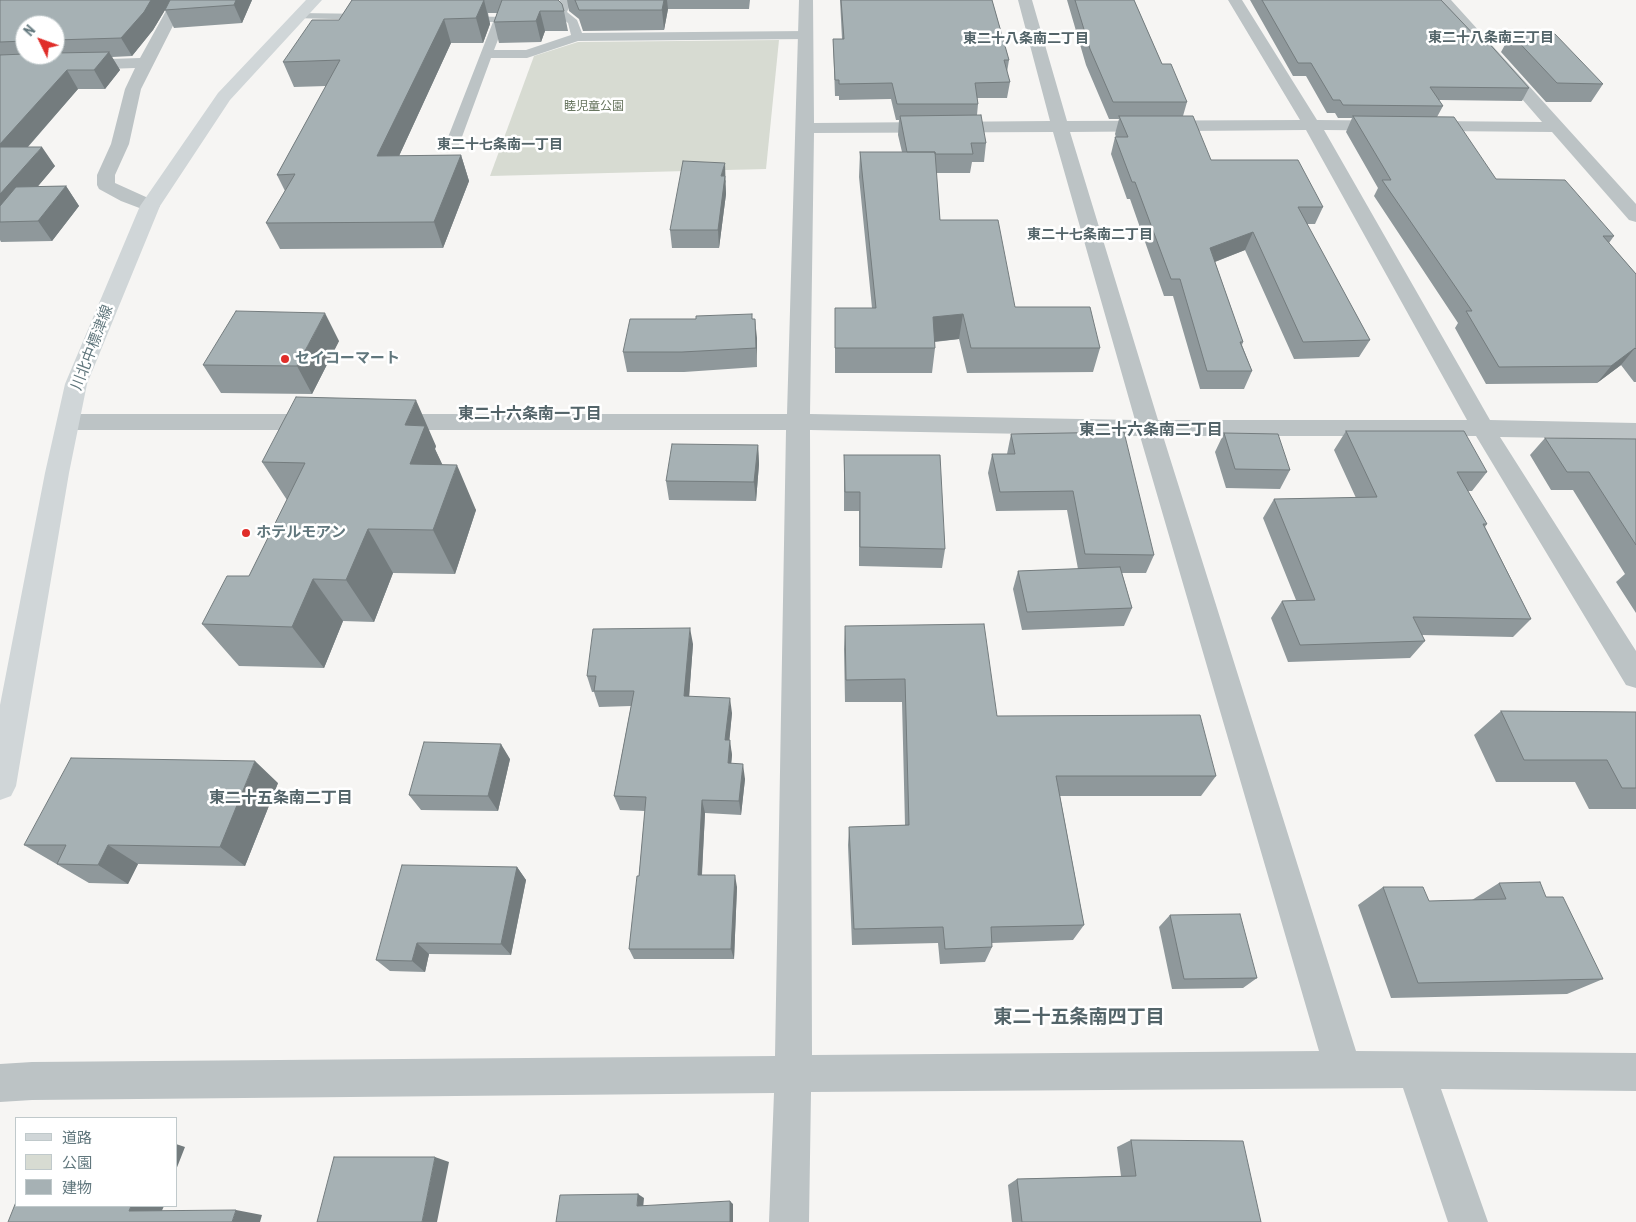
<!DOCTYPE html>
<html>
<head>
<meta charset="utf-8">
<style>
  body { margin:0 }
  #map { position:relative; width:1636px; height:1222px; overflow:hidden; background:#f6f5f3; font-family:"Roboto Condensed","Noto Sans JP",sans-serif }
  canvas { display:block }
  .legend { position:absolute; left:15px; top:1117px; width:162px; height:90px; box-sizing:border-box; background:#fff; border:1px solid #c0c9cb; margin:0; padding:6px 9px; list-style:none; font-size:15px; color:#61777d }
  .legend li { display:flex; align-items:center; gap:10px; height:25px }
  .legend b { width:25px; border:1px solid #c0c9cb }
  .north { position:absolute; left:15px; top:15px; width:50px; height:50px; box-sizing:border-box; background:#fff; border:1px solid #c0c9cb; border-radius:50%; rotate:312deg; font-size:14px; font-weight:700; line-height:20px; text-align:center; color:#61777d }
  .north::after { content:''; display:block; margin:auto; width:18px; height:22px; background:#e02d29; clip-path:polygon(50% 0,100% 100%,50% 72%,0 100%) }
</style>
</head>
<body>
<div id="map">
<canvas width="1636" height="1222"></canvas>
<ul class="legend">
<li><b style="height:6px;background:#d0d6d8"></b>道路</li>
<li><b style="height:14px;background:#d7dbd2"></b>公園</li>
<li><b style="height:14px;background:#a6b1b4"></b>建物</li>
</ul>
<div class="north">N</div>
</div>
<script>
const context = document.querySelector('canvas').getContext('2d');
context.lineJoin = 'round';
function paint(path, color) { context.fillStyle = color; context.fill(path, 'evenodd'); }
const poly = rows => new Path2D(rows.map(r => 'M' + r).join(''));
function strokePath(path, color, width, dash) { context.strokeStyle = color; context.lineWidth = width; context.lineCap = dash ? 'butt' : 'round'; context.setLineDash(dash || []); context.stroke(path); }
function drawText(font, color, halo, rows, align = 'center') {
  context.font = font + ' "Roboto Condensed","Noto Sans JP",sans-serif'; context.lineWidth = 5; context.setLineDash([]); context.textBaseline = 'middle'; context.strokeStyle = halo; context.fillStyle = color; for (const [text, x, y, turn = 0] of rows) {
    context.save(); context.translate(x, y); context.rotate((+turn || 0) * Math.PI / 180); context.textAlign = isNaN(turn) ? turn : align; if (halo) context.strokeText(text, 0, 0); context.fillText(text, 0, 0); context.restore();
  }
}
const green = poly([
  [779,40,766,169,490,176,534,56,578,42]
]);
const service = poly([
  [560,0,572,0,567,12,577,20,582,33,806,31,812,35,806,39,578,41,527,58,491,58,459,145,457,148,447,148,445,145,493,22,461,22,455,18,457,16,504,17,506,19,494,50,526,50,571,35,568,23,555,13,560,0],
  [298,13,371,14,377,17,371,20,294,18,292,16,298,13]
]);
const minor = poly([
  [172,0,186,0,141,89,129,144,115,175,115,183,157,202,160,206,157,210,150,212,121,201,99,189,97,185,97,175,111,144,125,89,135,68,78,70,72,68,70,65,72,62,78,60,140,58,172,0],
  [799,0,813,0,814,123,1050,121,1018,0,1032,0,1067,121,1300,120,1228,0,1242,0,1317,120,1542,122,1436,0,1451,0,1636,204,1636,222,1629,220,1552,132,1324,130,1490,420,1636,423,1636,439,1500,437,1636,651,1636,688,1626,685,1476,436,1163,436,1356,1051,1636,1053,1636,1091,1441,1089,1488,1222,1448,1222,1403,1088,811,1092,809,1222,769,1222,774,1093,32,1100,0,1102,0,1064,32,1062,775,1056,786,430,388,430,380,428,376,422,380,416,388,414,787,414,799,0],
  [1306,130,1467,420,1158,420,1070,132,1306,130],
  [1053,132,1135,420,810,414,814,133,1053,132],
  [810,430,1140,436,1319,1051,812,1055,810,430],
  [69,414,320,414,328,416,332,422,328,428,320,430,69,430,61,428,57,422,61,416,69,414]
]);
const secondary = poly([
  [306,0,322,0,230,100,160,206,87,384,69,473,16,786,11,796,0,800,0,705,45,473,65,384,140,206,218,93,306,0]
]);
const wall = poly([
  [0,0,252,0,242,23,174,28,165,10,153,30,132,56,112,57,120,70,105,89,78,89,28,147,55,166,37,187,66,186,79,206,52,241,1,242,0,240],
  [25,25,55,25,55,55,25,55],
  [352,0,559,0,559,1,564,11,568,31,545,31,541,42,499,43,494,22,497,13,488,13,490,24,483,43,451,43,399,156,461,155,469,181,443,248,280,249,266,223,285,191,277,175,326,86,294,87,283,62,339,20],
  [567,0,750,0,749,9,668,9,664,30,583,31,579,19,569,11],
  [840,0,992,0,1009,60,1007,72,1010,82,1007,98,977,98,978,104,977,115,986,143,984,162,972,162,970,173,936,173,940,220,1015,307,1100,348,1093,372,967,373,959,339,935,342,935,348,932,373,835,373,835,308,872,308,859,177,860,152,902,152,898,135,899,120,896,120,891,99,839,100,839,96,835,96,833,39,842,39],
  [1067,0,1134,0,1162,64,1187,102,1183,116,1211,160,1323,207,1315,224,1307,224,1370,340,1359,357,1294,359,1245,250,1215,262,1243,342,1242,345,1252,371,1244,389,1200,389,1173,296,1164,296,1130,199,1127,199,1111,154,1115,137,1116,137,1115,134,1119,119,1109,119,1086,65],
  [1250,0,1441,0,1479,40,1529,88,1522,101,1439,100,1443,106,1437,117,1496,179,1614,236,1609,243,1636,274,1636,382,1634,382,1621,365,1597,383,1486,384,1455,328,1458,323,1374,196,1378,188,1346,132,1352,118,1338,118,1335,113,1327,113,1306,76,1293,76],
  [1511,34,1603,84,1591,102,1546,102,1501,52],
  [726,180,725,184,726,194,719,248,672,248,670,230],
  [753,319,755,319,757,367,684,372,627,372,623,352],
  [339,341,312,394,221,393,203,365],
  [1346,431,1487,472,1472,491,1468,491,1487,524,1485,527,1531,619,1513,637,1422,635,1425,641,1410,658,1288,662,1271,618,1282,601,1296,600,1263,518,1274,499,1356,498,1334,450],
  [1224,433,1290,470,1280,489,1226,488,1215,452],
  [1011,434,1154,555,1146,573,1122,573,1132,608,1124,626,1022,630,1013,589,1018,571,1078,569,1067,510,996,511,988,473,992,454,1007,454],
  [1545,438,1636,439,1636,613,1616,582,1625,574,1573,490,1551,490,1530,455],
  [758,445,759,464,756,501,669,500,666,481],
  [436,446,435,449,442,465,476,510,455,574,393,573,374,622,343,621,324,668,239,666,202,624,249,576,287,500,262,462],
  [844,455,945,549,942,568,859,566,859,511,844,511],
  [845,626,997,716,1216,776,1201,796,1060,796,1084,925,1073,940,992,943,992,947,985,962,940,964,938,943,852,945,848,845,849,827,905,825,902,702,845,702,844,649],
  [693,644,689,696,732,713,729,740,732,755,731,763,745,779,741,815,705,813,702,875,737,887,734,959,634,959,629,949,639,876,645,811,620,810,614,796,631,706,599,707,594,692,592,692,587,676],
  [1501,711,1636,712,1636,809,1589,809,1575,782,1496,782,1474,735],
  [510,759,498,811,421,810,409,795],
  [278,783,245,866,138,864,128,884,89,883,24,845],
  [517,867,526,880,511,955,429,954,425,972,390,971,376,960],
  [1499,883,1546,897,1603,979,1567,994,1391,998,1358,905,1383,887,1429,901,1472,900],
  [1170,915,1257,978,1243,988,1172,989,1159,927],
  [1131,1140,1261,1222,1012,1222,1008,1185,1017,1179,1121,1176,1117,1147]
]);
const shadedWall = poly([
  [151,0,171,0,153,30,132,56,121,38],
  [236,0,252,0,242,23,234,5],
  [484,0,490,24,483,43,476,18],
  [664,0,667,0,668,9,664,30,662,10],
  [540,11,545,31,541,42,536,21],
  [444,19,451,43,387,182,377,156],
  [109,52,120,70,105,89,94,70],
  [67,70,78,89,10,167,0,152,0,144],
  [42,147,55,166,8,222,0,222,0,194],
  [461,155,469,181,443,248,434,222],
  [725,163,726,194,719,248,718,230,721,176],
  [66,186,79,206,52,241,38,221],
  [1253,232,1245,250,1204,266,1210,248],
  [325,313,339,341,312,394,297,366],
  [963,314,959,339,930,342,933,317],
  [755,319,757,338,757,367,756,348],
  [1635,348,1621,365,1597,383,1611,366],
  [416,400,436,446,435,449,446,472,410,464,405,425],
  [758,445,759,464,756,501,754,482],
  [457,465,476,510,455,574,433,530],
  [368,529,393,573,374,622,346,580],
  [313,579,343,621,324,668,292,627],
  [690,628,693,644,688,712,684,696],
  [730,698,732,713,728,755,725,740],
  [730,740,732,755,730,778,728,763],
  [501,744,510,759,498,811,488,796],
  [255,761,278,783,245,866,220,847],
  [743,764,745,779,741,815,739,801],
  [702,800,705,813,701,888,698,875],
  [108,845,138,864,128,884,98,865],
  [517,867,526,880,511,955,501,944],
  [735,875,737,887,734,959,731,949],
  [417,943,429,954,425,972,412,961],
  [176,1144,185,1147,176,1170],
  [435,1157,449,1162,437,1222,422,1222],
  [638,1194,644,1198,643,1209,637,1206],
  [730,1201,733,1204,733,1222,730,1222],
  [131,1206,164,1206,160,1215,129,1211],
  [236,1210,262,1215,260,1222,232,1222]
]);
const building = poly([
  [0,0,151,0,144,12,121,38,55,40,55,25,25,25,25,41,0,42,0,0],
  [170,0,236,0,234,5,165,10,170,0],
  [352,0,484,0,476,18,444,19,377,156,461,155,434,222,266,223,295,174,277,175,340,60,283,62,312,20,339,20,352,0],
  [502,0,558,0,562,4,564,11,540,11,536,21,494,22,502,0],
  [575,0,664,0,662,10,579,10,575,0],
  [841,0,992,0,1009,60,1004,60,1010,82,975,83,978,104,897,104,892,83,839,84,839,80,835,80,833,39,844,39,841,0],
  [1075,0,1134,0,1162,64,1171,64,1187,102,1113,102,1090,49,1075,0],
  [1262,0,1441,0,1479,40,1486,40,1529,88,1430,87,1443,106,1343,105,1340,100,1333,100,1311,63,1298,63,1262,0],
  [1511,34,1555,34,1603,84,1557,83,1511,34],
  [109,52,94,70,67,70,0,144,0,55,25,54,25,55,55,55,55,53,109,52],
  [981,115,986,143,971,143,973,154,935,154,935,152,907,152,900,116,981,115],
  [1119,116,1193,116,1211,160,1298,160,1323,207,1298,207,1370,340,1303,342,1253,232,1210,248,1243,342,1240,342,1252,371,1207,371,1180,279,1171,279,1135,182,1132,182,1115,137,1128,137,1119,116],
  [1353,116,1454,117,1496,179,1565,180,1614,236,1603,236,1636,274,1636,349,1635,348,1611,366,1499,367,1466,311,1472,311,1382,180,1391,180,1353,116],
  [0,147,42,147,0,194,0,147],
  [860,152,935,152,940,220,998,220,1015,307,1090,307,1100,348,971,348,963,314,933,317,935,348,835,348,835,308,876,308,860,152],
  [683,161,725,163,721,176,725,176,718,230,670,230,683,161],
  [66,186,38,221,0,222,0,206,16,187,66,186],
  [236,311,325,313,297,366,203,365,236,311],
  [752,314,752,319,755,319,756,348,682,352,623,352,630,319,696,319,696,316,752,314],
  [296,397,416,400,405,425,425,426,410,464,457,465,433,530,368,529,346,580,313,579,292,627,202,624,227,576,249,576,305,463,262,462,296,397],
  [1346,431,1464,431,1487,472,1457,472,1487,524,1483,524,1531,619,1413,617,1425,641,1300,645,1282,601,1315,600,1274,499,1377,497,1346,431],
  [1124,432,1154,555,1085,554,1073,491,1000,492,992,454,1015,454,1011,434,1124,432],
  [1224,433,1278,434,1290,470,1235,469,1224,433],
  [1545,438,1636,439,1636,545,1589,472,1567,472,1545,438],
  [672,444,758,445,754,482,666,481,672,444],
  [844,455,940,455,945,549,860,547,860,492,845,492,844,455],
  [1120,567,1132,608,1027,612,1018,571,1120,567],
  [984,624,997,716,1200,715,1216,776,1056,776,1084,925,991,927,992,947,945,949,943,927,854,929,849,827,909,825,905,679,846,680,845,626,984,624],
  [690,628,684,696,730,698,725,740,730,740,728,763,743,764,739,801,702,800,698,875,735,875,731,949,629,949,637,876,639,876,646,797,614,796,634,691,594,691,596,676,587,676,593,629,690,628],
  [1501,711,1636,712,1636,788,1622,788,1607,760,1524,760,1501,711],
  [424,742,501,744,488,796,409,795,424,742],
  [71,758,255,761,220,847,108,845,98,865,57,864,66,845,24,845,71,758],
  [402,865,517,867,501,944,417,943,412,961,376,960,402,865],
  [1540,882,1546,897,1563,897,1603,979,1418,983,1383,887,1423,887,1429,901,1506,899,1499,883,1540,882],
  [1240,914,1257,978,1184,979,1170,915,1240,914],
  [1131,1140,1243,1141,1261,1222,1022,1222,1017,1179,1136,1176,1131,1140],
  [334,1157,435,1157,422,1222,317,1222,334,1157],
  [638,1194,637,1206,730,1201,730,1222,556,1222,560,1195,638,1194],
  [16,1202,16,1206,131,1206,129,1211,236,1210,232,1222,8,1222,16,1202]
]);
const markers = [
  [285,359,5,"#e02d29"],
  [246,533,5,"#e02d29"]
];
const farParknames = [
  ["睦児童公園",594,107]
];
const farNeighbourhoodnames = [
  ["東二十八条南三丁目",1491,38],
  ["東二十八条南二丁目",1026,39],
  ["東二十七条南一丁目",500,145],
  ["東二十七条南二丁目",1090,235]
];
const streetNames = [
  ["川北中標津線",93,348,-69]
];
const poiNames = [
  ["セイコーマート",295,359],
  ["ホテルモアン",256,533]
];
const neighbourhoodNames = [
  ["東二十六条南一丁目",530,415],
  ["東二十六条南二丁目",1151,431],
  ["東二十五条南二丁目",281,799]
];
const nearNeighbourhoodnames = [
  ["東二十五条南四丁目",1079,1018]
];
paint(green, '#d7dbd2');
paint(service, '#bcc3c5');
paint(minor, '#bcc3c5');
paint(secondary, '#d0d6d8');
paint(wall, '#8f989b');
paint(shadedWall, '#747c7e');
paint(building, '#a6b1b4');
strokePath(building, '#747c7e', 1);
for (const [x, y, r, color] of markers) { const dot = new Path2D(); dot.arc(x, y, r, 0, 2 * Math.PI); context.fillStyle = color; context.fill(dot); strokePath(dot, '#fff', 2); }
drawText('12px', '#687660', '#fff', farParknames);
drawText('bold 14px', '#536469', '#fff', farNeighbourhoodnames);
drawText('15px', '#61777d', '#fff', streetNames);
drawText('bold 15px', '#61777d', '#fff', poiNames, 'left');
drawText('bold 16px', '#536469', '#fff', neighbourhoodNames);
drawText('bold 19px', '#536469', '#fff', nearNeighbourhoodnames);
</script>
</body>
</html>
